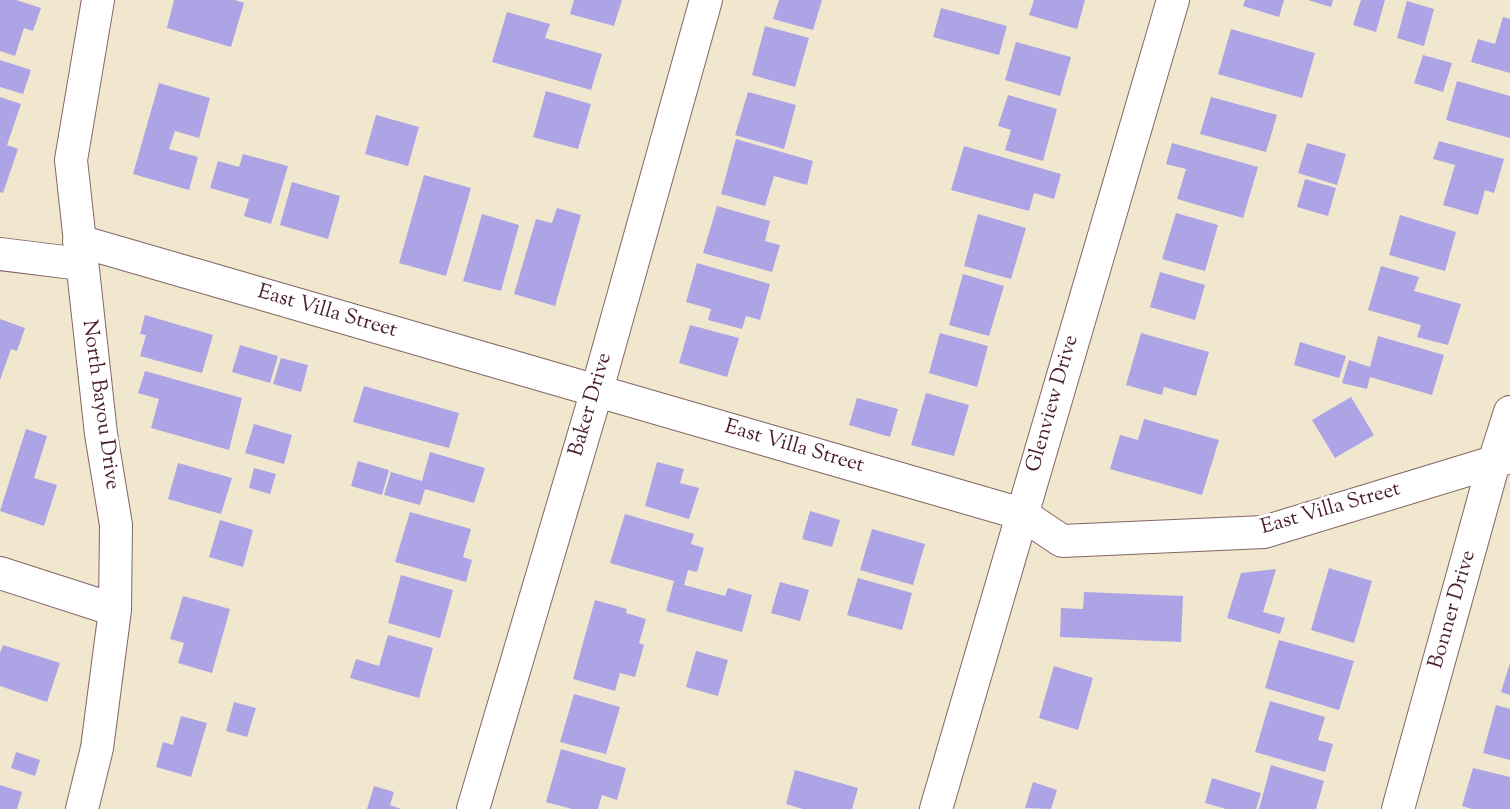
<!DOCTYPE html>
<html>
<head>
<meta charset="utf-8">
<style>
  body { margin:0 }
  canvas { display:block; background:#f1e7ce }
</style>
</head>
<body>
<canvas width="1510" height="809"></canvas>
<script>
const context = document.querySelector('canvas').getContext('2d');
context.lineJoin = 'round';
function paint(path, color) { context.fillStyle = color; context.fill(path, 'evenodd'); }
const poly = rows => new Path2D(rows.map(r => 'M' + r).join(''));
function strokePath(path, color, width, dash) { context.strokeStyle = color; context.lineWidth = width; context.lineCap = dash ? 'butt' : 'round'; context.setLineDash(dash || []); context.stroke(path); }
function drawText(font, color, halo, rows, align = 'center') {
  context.font = font + ' "Sorts Mill Goudy",serif'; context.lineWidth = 6; context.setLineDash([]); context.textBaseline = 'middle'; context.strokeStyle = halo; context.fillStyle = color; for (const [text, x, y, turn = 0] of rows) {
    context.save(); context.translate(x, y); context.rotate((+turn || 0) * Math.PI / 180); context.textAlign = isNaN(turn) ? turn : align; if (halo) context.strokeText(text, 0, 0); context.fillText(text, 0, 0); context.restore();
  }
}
const building = poly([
  [0,0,16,0,41,8,33,31,24,28,15,56,0,51],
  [174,0,235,0,244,3,231,47,167,28],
  [574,0,622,0,614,26,570,14],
  [779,0,822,0,813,30,773,19],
  [1034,0,1085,0,1077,29,1029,15],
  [1245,0,1284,0,1279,17,1243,6],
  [1308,0,1333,0,1331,7],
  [1361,0,1385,0,1376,32,1353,25],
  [1407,1,1434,9,1424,46,1397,38],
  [941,8,1007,26,999,55,933,37],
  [507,12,550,24,545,38,602,54,591,90,492,62],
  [1503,17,1510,19,1510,73,1471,62,1478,39,1495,44],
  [765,26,809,38,795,87,752,75],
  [1231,29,1315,53,1302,98,1218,74],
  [1016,42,1071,57,1060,96,1005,80],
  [1423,55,1452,63,1443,92,1414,83],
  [0,60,31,70,23,94,0,87],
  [1457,81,1510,96,1510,138,1446,120],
  [159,83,210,98,199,138,175,131,169,149,198,157,189,190,133,174],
  [546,91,591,104,578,149,533,137],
  [748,92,796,105,784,149,735,135],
  [1008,95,1057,109,1043,161,1005,150,1011,130,998,126],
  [0,97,21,104,7,145,18,149,3,193,0,192],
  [1211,97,1277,115,1266,152,1200,134],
  [376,115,419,127,408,166,365,154],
  [736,139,813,161,807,185,774,176,765,206,721,194],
  [1439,141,1504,159,1494,193,1485,190,1478,215,1443,205,1455,165,1433,159],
  [1172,143,1258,167,1243,218,1177,199,1186,169,1166,164],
  [1307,143,1346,154,1337,185,1298,173],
  [964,146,1061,174,1054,199,1034,193,1029,211,951,190],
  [243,154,288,166,271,224,244,216,249,199,210,188,218,161,239,167],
  [424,175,471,188,446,276,399,263],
  [1305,179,1336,188,1328,216,1297,207],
  [292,182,340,196,328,239,280,225],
  [717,206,770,221,765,241,780,245,772,272,703,253],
  [557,208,581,215,555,306,514,294,536,219,552,223],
  [1176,213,1218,225,1205,271,1162,259],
  [482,214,519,225,501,291,463,281],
  [978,214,1026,228,1011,279,964,266],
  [1400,215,1456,232,1445,271,1389,255],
  [697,263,770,284,760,320,746,316,742,329,708,320,711,309,686,302],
  [1381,266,1419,277,1414,291,1461,304,1448,345,1417,337,1421,325,1368,310],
  [1160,272,1205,285,1195,320,1150,307],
  [963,274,1004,286,989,336,949,325],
  [145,315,213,335,202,373,140,356,146,335,140,334],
  [0,319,25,328,17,351,11,349,0,380],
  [690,325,739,338,727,377,679,363],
  [940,333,988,346,977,387,929,373],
  [1141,333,1209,352,1196,396,1164,387,1162,395,1126,385],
  [1378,336,1444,355,1432,395,1370,377,1367,389,1342,383,1349,360,1370,367],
  [1300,342,1346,356,1339,378,1294,365],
  [240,345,278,356,270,383,232,372],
  [281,358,308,365,301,392,273,384],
  [145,371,242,398,229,450,151,428,159,399,138,393],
  [364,386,459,413,449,448,353,422],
  [926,393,969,405,954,456,911,445],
  [1351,397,1374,435,1335,458,1312,420],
  [857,398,898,409,890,437,849,425],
  [1144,419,1219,440,1202,495,1110,469,1120,435,1138,440],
  [254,424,292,435,284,464,245,453],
  [26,429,47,436,34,478,57,485,44,526,0,511],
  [430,452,485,468,474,503,425,489,420,505,384,495,391,472,422,481],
  [358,461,389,470,382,495,351,486],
  [657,462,684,469,680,483,699,488,689,519,645,506],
  [178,463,232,478,221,514,168,499],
  [254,468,276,474,270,494,249,488],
  [810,511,840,520,832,547,802,539],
  [410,512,471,529,463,557,472,560,466,582,395,562],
  [625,514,694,534,691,544,704,548,697,572,688,570,684,585,725,596,728,588,752,595,742,632,666,611,674,581,610,563],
  [220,520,253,530,243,567,209,557],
  [872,529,925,544,913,585,860,570],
  [1329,568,1372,581,1354,643,1311,630],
  [1276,569,1263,612,1285,618,1280,634,1227,618,1241,573],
  [401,575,453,590,440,638,388,623],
  [858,578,912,593,902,630,847,615],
  [780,582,809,590,800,621,771,613],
  [1084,592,1183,596,1181,642,1060,637,1061,608,1083,609],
  [183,596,230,609,212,673,178,663,184,643,170,639],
  [595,600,627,609,626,613,646,619,639,643,644,645,635,677,620,673,615,691,573,679],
  [388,635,433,648,419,698,350,678,356,659,379,666],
  [1279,640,1354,661,1339,710,1265,688],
  [3,645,60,663,47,702,0,686,0,653],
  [696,651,728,660,718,696,686,687],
  [1510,663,1510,695,1501,692],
  [1054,666,1093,678,1078,730,1039,718],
  [574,694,620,707,606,754,560,742],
  [1270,701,1325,717,1318,740,1333,744,1325,772,1255,752],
  [234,702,256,708,247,737,226,731],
  [1496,705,1510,709,1510,760,1483,753],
  [181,716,207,723,191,777,156,767,163,742,173,745],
  [561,749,626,768,617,800,602,795,598,809,572,809,546,802],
  [16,752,40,760,35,776,11,768],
  [1271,765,1324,781,1316,809,1259,809],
  [1473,768,1510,777,1510,809,1472,809,1462,806],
  [795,770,858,788,852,809,803,809,786,804],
  [1212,778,1261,793,1256,809,1226,809,1205,803],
  [1033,782,1057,790,1051,809,1025,808],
  [0,785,22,792,17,809,0,809],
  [374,786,394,792,390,805,401,809,367,809]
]);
const street = poly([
  [79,241,1022,514,1062,541,1264,532,1510,457],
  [0,254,81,264],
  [0,573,115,610],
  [82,809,97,748,115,610,116,525,101,434,71,160,98,0],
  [473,809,597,390,706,0],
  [936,809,1173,0],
  [1398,809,1494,462,1510,412]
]);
const streetNames = [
  ["East Villa Street",327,313,16],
  ["Glenview Drive",1054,404,-74],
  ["North Bayou Drive",99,405,82],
  ["Baker Drive",592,405,-74],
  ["East Villa Street",794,448,16],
  ["East Villa Street",1331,510,-16],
  ["Bonner Drive",1454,610,-74]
];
paint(building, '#ada4e5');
strokePath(street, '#846564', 34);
strokePath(street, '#fff', 32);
drawText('21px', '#4a1f2b', '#fff', streetNames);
</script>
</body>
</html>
